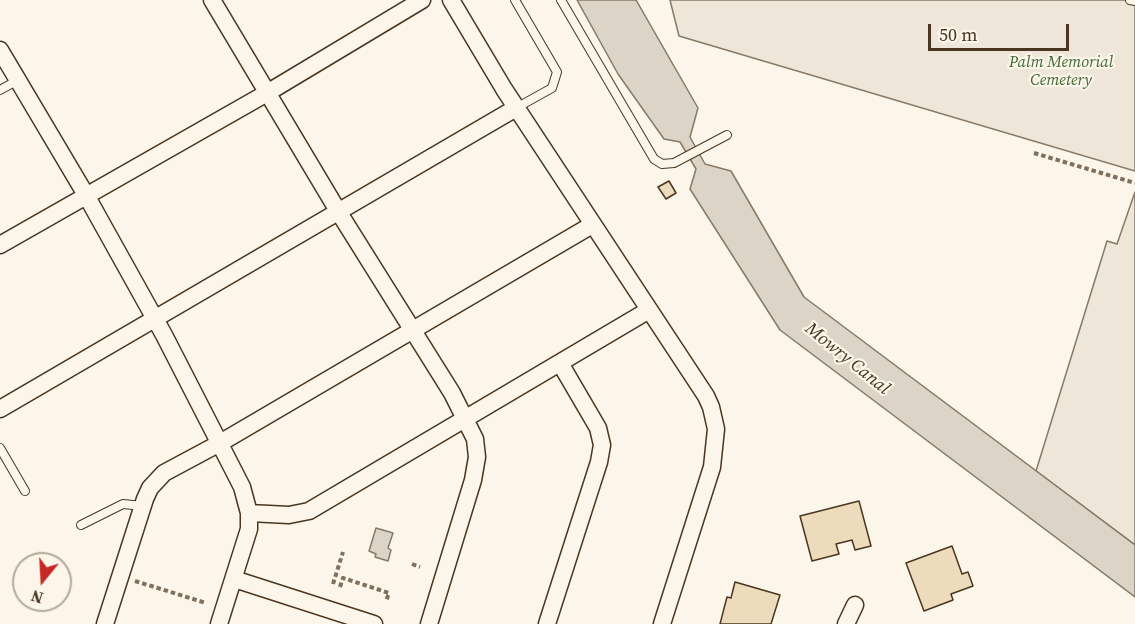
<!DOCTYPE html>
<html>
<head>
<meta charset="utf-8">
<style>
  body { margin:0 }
  #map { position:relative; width:1135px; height:624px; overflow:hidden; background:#fbf6e9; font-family:"Source Serif 4",serif }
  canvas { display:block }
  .north { position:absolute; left:12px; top:552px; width:60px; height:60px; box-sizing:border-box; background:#fbf6e9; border:2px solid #b4a999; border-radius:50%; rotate:198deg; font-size:16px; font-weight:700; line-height:24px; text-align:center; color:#4a3520 }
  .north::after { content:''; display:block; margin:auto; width:21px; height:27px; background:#c62828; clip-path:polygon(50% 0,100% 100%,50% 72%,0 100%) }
  .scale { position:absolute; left:928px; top:24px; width:141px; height:27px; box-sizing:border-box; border:3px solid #4a3520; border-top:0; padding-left:8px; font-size:18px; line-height:21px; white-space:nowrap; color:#4a3520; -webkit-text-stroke:4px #fbf6e9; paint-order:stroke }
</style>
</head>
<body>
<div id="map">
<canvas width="1135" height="624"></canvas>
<div class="north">N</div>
<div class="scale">50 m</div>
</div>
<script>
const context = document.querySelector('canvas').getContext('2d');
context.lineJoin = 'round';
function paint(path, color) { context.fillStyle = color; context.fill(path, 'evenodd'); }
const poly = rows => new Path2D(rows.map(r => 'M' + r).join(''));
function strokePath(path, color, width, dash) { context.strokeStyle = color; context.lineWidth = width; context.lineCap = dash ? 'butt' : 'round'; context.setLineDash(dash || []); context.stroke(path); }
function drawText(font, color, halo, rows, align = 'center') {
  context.font = font + ' "Source Serif 4",serif'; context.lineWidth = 4.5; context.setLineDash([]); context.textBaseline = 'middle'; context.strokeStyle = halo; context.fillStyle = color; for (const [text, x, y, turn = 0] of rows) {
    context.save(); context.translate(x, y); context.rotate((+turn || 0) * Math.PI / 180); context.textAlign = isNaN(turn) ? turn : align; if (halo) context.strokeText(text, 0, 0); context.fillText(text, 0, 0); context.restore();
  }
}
const green = poly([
  [670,0,1135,0,1135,171,679,36,670,0],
  [1135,192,1135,545,1036,471,1107,241,1117,244,1135,192]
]);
const water = poly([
  [577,0,636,0,698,108,690,137,705,164,731,171,804,297,1135,545,1135,597,780,330,690,189,696,169,680,142,664,139,618,74,577,0],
  [376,528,393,533,388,548,391,550,388,561,375,557,376,554,369,551,376,528]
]);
const building = poly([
  [669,181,676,193,666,199,658,187,669,181],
  [859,501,871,546,855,550,852,540,836,544,839,554,812,561,800,516,859,501],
  [952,546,962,574,968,572,973,586,951,594,953,600,924,611,906,563,952,546],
  [735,582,780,595,771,624,720,624,727,597,731,598,735,582]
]);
const path = poly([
  [1034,153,1135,183],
  [412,564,420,567],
  [135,581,206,603],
  [333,584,343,552],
  [340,587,343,578,389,593,386,601]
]);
const lane = poly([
  [515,0,557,72,552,88,516,108],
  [561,0,654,159,662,164,674,163,727,135],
  [1130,0,1135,1],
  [0,90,18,80],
  [0,448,25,491],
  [81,525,123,504,143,506]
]);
const street = poly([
  [212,0,338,211,452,393,475,439,477,457,473,480,429,624],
  [451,0,504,89,706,396,711,407,716,429,712,467,662,624],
  [0,50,86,195,164,335,242,487,249,513,249,529,219,624],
  [0,245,267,93,422,0],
  [0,409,516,108],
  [249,513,289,515,309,511,649,310],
  [234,579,374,624],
  [105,624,145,499,150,488,164,473,220,443,592,225],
  [547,624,599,462,602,445,598,428,560,363],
  [846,624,855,605]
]);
const parkNames = [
  ["Palm Memorial",1061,63],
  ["Cemetery",1061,81]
];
const waterNames = [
  ["Mowry Canal",847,359,39]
];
paint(green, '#ede6d9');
strokePath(green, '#887966', 1.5);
paint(water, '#dcd4c6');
strokePath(water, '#887966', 1.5);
paint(building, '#ecdcbc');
strokePath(building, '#4a3520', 1.5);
strokePath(lane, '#4a3520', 10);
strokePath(street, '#4a3520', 19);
strokePath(path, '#7f6f5c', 4, [4.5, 3]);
strokePath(lane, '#fbf6e9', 8);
strokePath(street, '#fbf6e9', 16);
drawText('italic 16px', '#436837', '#fbf6e9', parkNames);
drawText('italic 18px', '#4a3520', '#fbf6e9', waterNames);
</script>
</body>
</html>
